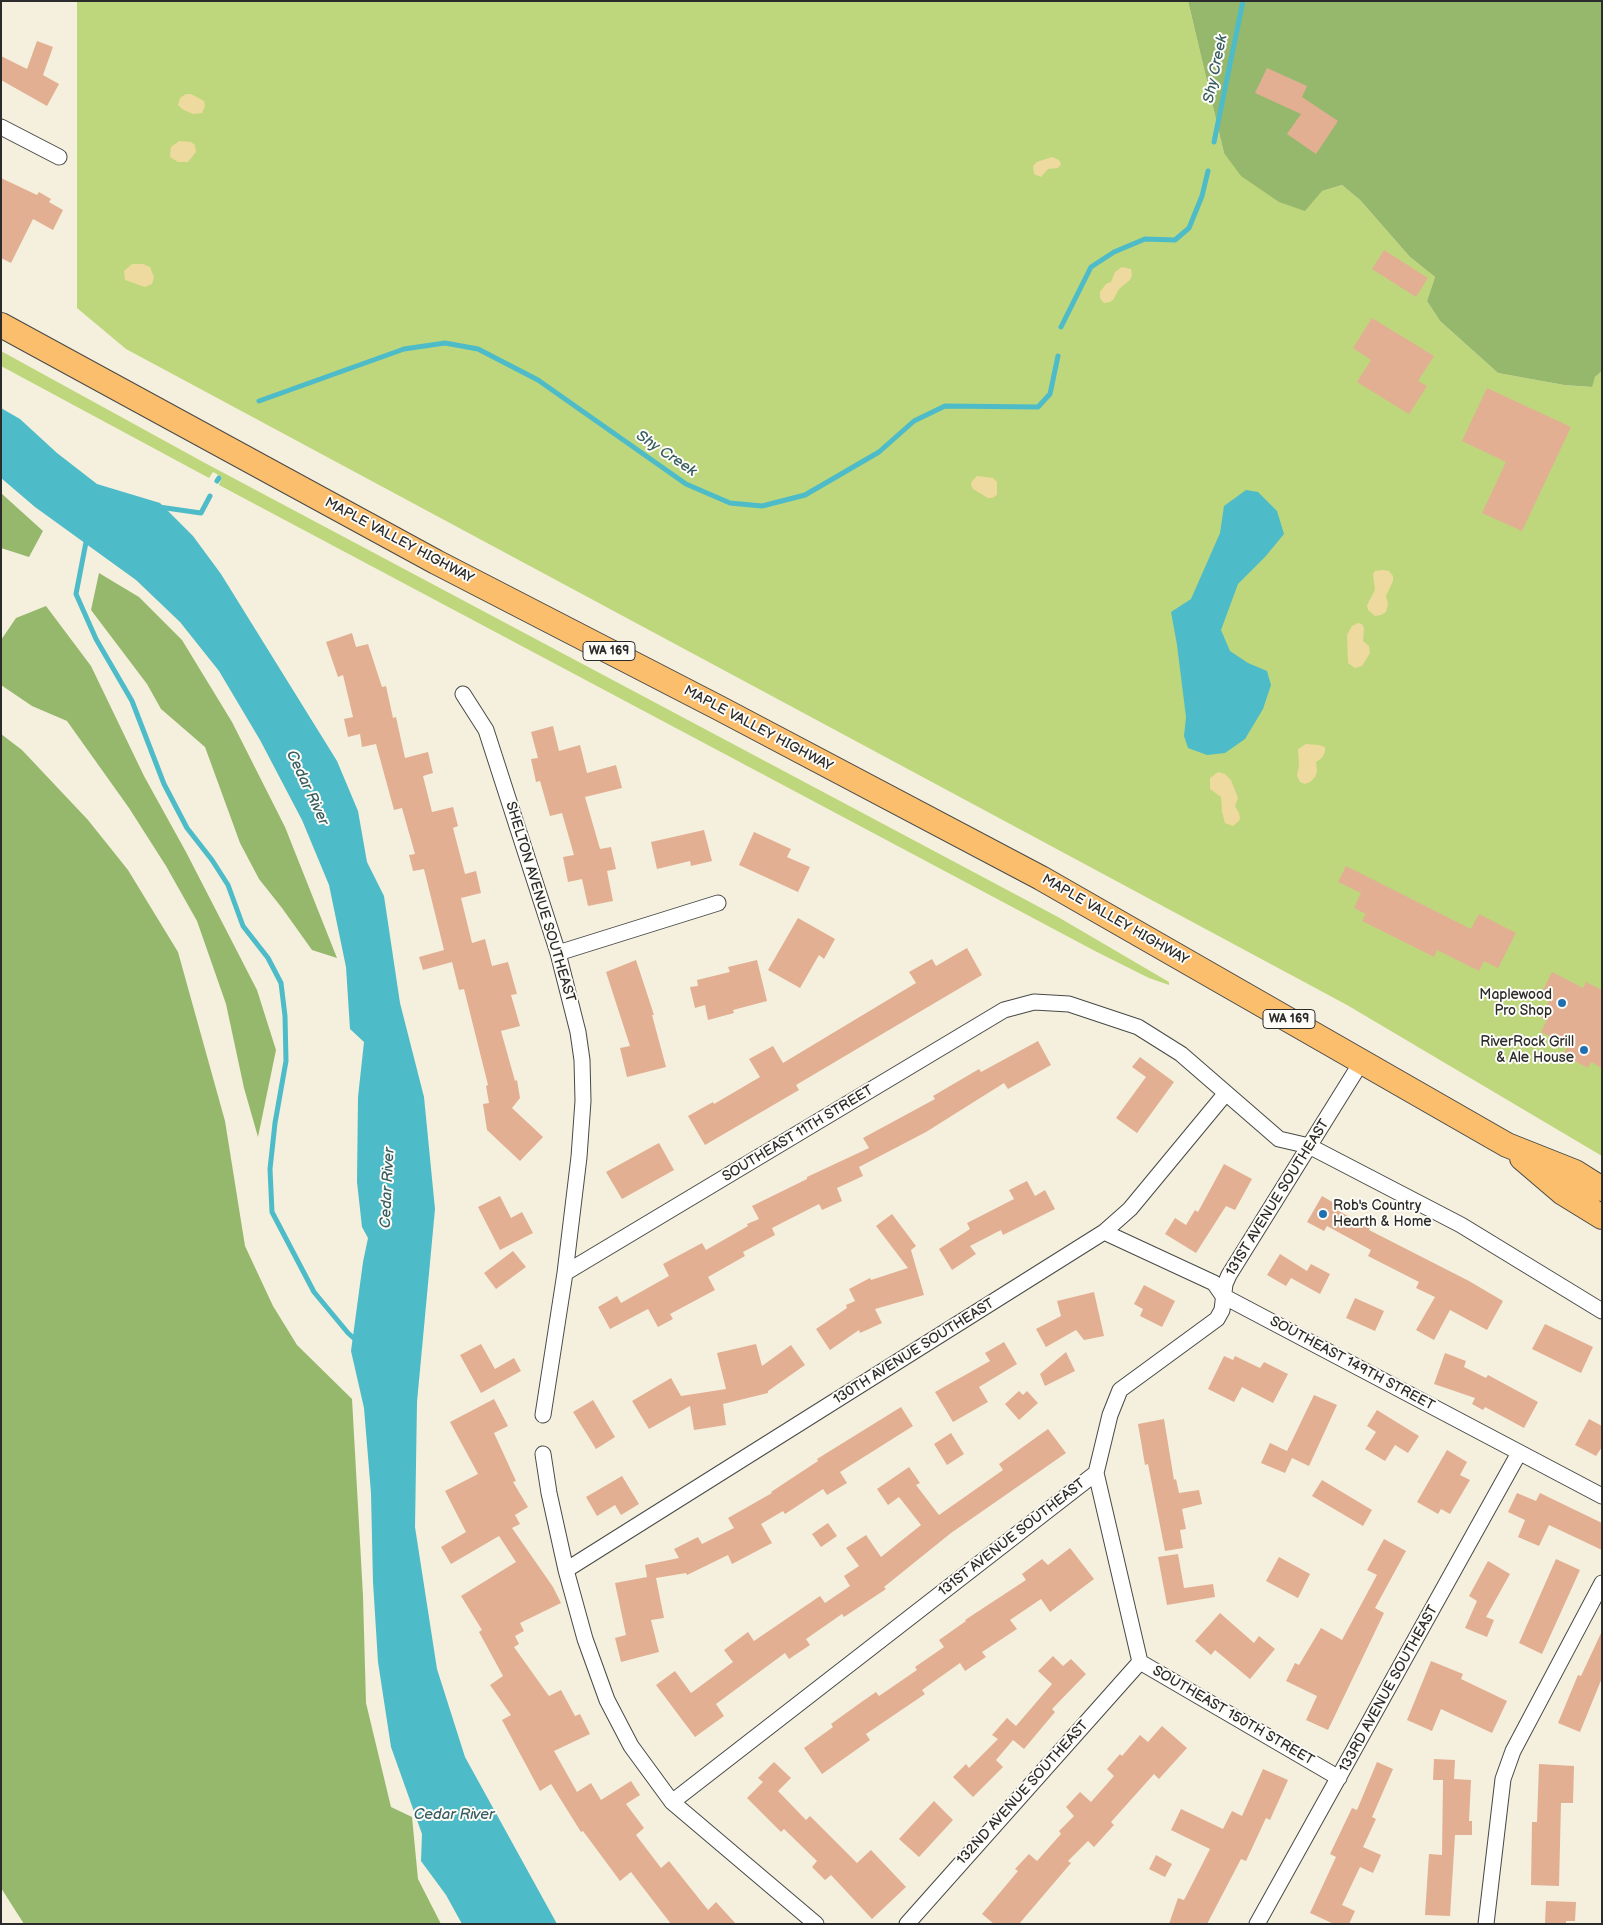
<!DOCTYPE html>
<html>
<head>
<meta charset="utf-8">
<style>
  body { margin:0 }
  #map { position:relative; width:1603px; height:1925px; overflow:hidden; background:#f4f0dd; font-family:"Balsamiq Sans",sans-serif }
  canvas { display:block }
  .frame { position:absolute; inset:0; border:2px solid #2b2b2b; pointer-events:none }
</style>
</head>
<body>
<div id="map">
<canvas width="1603" height="1925"></canvas>
<div class="frame"></div>
</div>
<script>
const context = document.querySelector('canvas').getContext('2d');
context.lineJoin = 'round';
function paint(path, color) { context.fillStyle = color; context.fill(path, 'evenodd'); }
const poly = rows => new Path2D(rows.map(r => 'M' + r).join(''));
function strokePath(path, color, width, dash) { context.strokeStyle = color; context.lineWidth = width; context.lineCap = dash ? 'butt' : 'round'; context.setLineDash(dash || []); context.stroke(path); }
function drawText(font, color, halo, rows, align = 'center') {
  context.font = font + ' "Balsamiq Sans",sans-serif'; context.lineWidth = 4; context.setLineDash([]); context.textBaseline = 'middle'; context.strokeStyle = halo; context.fillStyle = color; for (const [text, x, y, turn = 0] of rows) {
    context.save(); context.translate(x, y); context.rotate((+turn || 0) * Math.PI / 180); context.textAlign = isNaN(turn) ? turn : align; if (halo) context.strokeText(text, 0, 0); context.fillText(text, 0, 0); context.restore();
  }
}
const green = poly([
  [77,1,1188,1,1224,153,1322,191,1342,185,1360,200,1410,257,1435,277,1427,301,1440,321,1498,373,1564,385,1591,387,1595,377,1602,371,1602,1156,1347,1005,126,349,77,308],
  [1,351,205,463,1058,917,1169,982,1169,985,1149,978,1095,951,219,485,222,477,213,472,209,478,1,366]
]);
const forest = poly([
  [1188,1,1602,1,1602,371,1595,377,1592,387,1564,385,1498,373,1440,321,1427,301,1435,277,1410,257,1360,200,1342,185,1322,191,1305,211,1279,202,1241,176,1224,153],
  [1,493,43,531,29,557,1,548],
  [99,573,139,597,182,640,232,722,285,827,337,958,312,950,282,908,259,879,240,843,205,747,161,709,147,684,91,610],
  [46,606,91,666,144,776,186,852,257,990,276,1050,258,1137,244,1088,226,1004,197,921,166,866,129,808,67,721,32,706,1,685,1,640,16,618],
  [1,734,22,750,88,820,128,870,178,952,225,1121,245,1246,273,1306,297,1345,352,1399,363,1596,366,1703,391,1807,412,1817,418,1879,441,1924,24,1924,1,1888]
]);
const sand = poly([
  [186,94,191,94,204,101,205,106,202,113,193,114,182,109,178,105,180,98],
  [179,141,191,142,195,145,196,152,188,162,178,162,170,157,171,147],
  [1052,157,1059,160,1061,164,1059,167,1057,168,1048,169,1041,177,1034,174,1033,166,1037,162],
  [132,264,143,264,150,267,154,277,152,284,145,287,125,280,124,271],
  [1122,267,1131,269,1132,275,1130,280,1119,289,1113,300,1110,302,1104,303,1100,298,1100,292,1106,284,1111,282,1115,272],
  [977,476,993,478,997,482,997,495,992,498,988,498,973,489,971,485,972,481],
  [1383,570,1389,571,1393,576,1393,581,1386,596,1388,604,1386,612,1381,615,1375,616,1368,610,1367,605,1375,590,1373,574,1375,571],
  [1358,623,1362,624,1364,628,1363,641,1369,646,1370,653,1362,666,1355,668,1348,663,1347,635,1352,626],
  [1306,744,1319,745,1325,747,1325,752,1322,758,1316,762,1317,771,1315,777,1310,782,1305,784,1300,782,1297,776,1299,765,1298,749],
  [1218,772,1225,774,1231,780,1238,798,1235,806,1239,813,1240,818,1239,821,1233,826,1225,823,1222,812,1221,797,1210,789,1210,778]
]);
const water = poly([
  [1,408,20,419,57,453,97,484,160,503,193,536,221,574,337,761,358,811,367,862,384,896,400,1003,424,1097,435,1209,417,1402,415,1527,437,1669,465,1757,557,1924,462,1924,446,1895,421,1861,422,1834,391,1747,378,1662,373,1582,371,1493,364,1408,351,1351,363,1262,368,1238,362,1227,357,1182,358,1097,364,1042,350,1029,346,967,329,885,302,820,260,740,219,671,180,622,136,580,35,507,1,478],
  [1246,490,1258,492,1277,511,1284,534,1265,557,1238,584,1221,630,1230,651,1248,663,1267,671,1271,685,1263,709,1245,739,1225,753,1207,755,1188,748,1184,736,1186,717,1177,645,1171,612,1191,599,1220,533,1224,506]
]);
const stream = poly([
  [1214,142,1243,1],
  [1061,327,1091,267,1114,252,1145,239,1175,240,1189,228,1202,196,1208,171],
  [259,401,404,349,445,343,478,349,538,380,686,484,730,503,762,506,805,495,879,452,914,421,945,406,1038,407,1050,394,1058,356],
  [217,481,219,478],
  [159,507,201,513,210,496],
  [87,537,76,594,96,639,132,701,164,784,187,828,212,860,228,885,243,926,268,958,281,983,285,1016,286,1061,275,1123,270,1169,272,1212,314,1292,348,1333,357,1341]
]);
const building = poly([
  [37,41,53,47,43,75,59,84,47,106,1,80,1,56,27,69],
  [1267,68,1307,86,1302,97,1338,121,1316,154,1287,134,1301,114,1255,93],
  [1,178,37,195,39,192,51,199,49,202,63,210,53,230,33,219,11,263,1,258],
  [1384,250,1428,278,1416,297,1372,269],
  [1372,318,1434,356,1418,381,1427,386,1409,414,1357,382,1371,360,1353,348],
  [1487,388,1571,427,1522,531,1482,513,1506,462,1462,441],
  [352,633,356,647,368,644,382,687,386,686,393,718,396,717,405,758,428,752,433,773,423,776,432,812,453,807,458,826,453,828,465,874,476,871,481,893,461,898,472,943,485,939,492,966,508,962,517,994,511,995,520,1026,501,1031,515,1081,517,1080,520,1098,512,1108,543,1137,520,1161,487,1130,483,1104,489,1103,486,1086,488,1085,464,989,459,990,452,962,423,970,419,957,444,950,424,869,413,871,409,855,415,854,402,808,394,810,376,744,362,747,360,734,348,737,344,719,353,717,343,675,338,677,326,642],
  [553,726,559,751,580,745,587,773,616,765,622,788,585,797,600,849,611,847,616,869,607,871,613,901,588,906,582,879,568,882,563,857,574,855,562,813,550,816,540,781,536,782,531,759,538,758,531,732],
  [704,830,712,861,691,866,690,861,657,869,651,842],
  [754,832,791,849,787,857,810,867,798,892,739,865],
  [1346,866,1471,929,1479,914,1516,933,1498,968,1484,961,1479,971,1437,950,1434,957,1362,921,1366,914,1354,908,1361,893,1338,882],
  [798,918,835,939,824,959,819,955,800,988,768,970],
  [967,948,982,975,796,1085,799,1090,705,1145,688,1116,713,1102,714,1104,760,1077,749,1059,773,1046,783,1063,916,983,909,972,932,959,936,966],
  [636,960,654,1015,652,1015,666,1067,627,1077,620,1048,630,1046,606,972],
  [757,960,767,1001,733,1010,734,1013,708,1020,705,1005,695,1008,690,987,698,986,697,980,730,972,728,967],
  [1552,972,1583,988,1586,982,1602,990,1602,1068,1591,1062,1588,1068,1563,1055,1568,1046,1541,1032,1547,1020,1541,1017,1550,999,1541,994],
  [1038,1041,1051,1065,1008,1089,1004,1083,926,1132,859,1167,863,1176,837,1188,842,1201,822,1210,819,1204,772,1228,775,1235,743,1252,745,1256,708,1277,715,1290,670,1314,673,1319,658,1327,648,1309,610,1329,598,1307,617,1296,621,1303,669,1276,663,1264,702,1243,706,1250,748,1226,747,1224,759,1219,752,1206,807,1179,807,1177,869,1148,863,1138,935,1099,933,1096,979,1069,981,1072],
  [1140,1057,1174,1082,1137,1133,1116,1118,1146,1077,1132,1067],
  [659,1143,674,1170,622,1199,606,1172],
  [1224,1164,1252,1179,1235,1210,1226,1206,1196,1253,1165,1234,1175,1218,1186,1225,1195,1210,1198,1212],
  [1027,1181,1035,1196,1045,1190,1055,1209,1003,1235,1001,1230,970,1246,976,1254,952,1270,939,1249,970,1229,967,1223,1014,1199,1009,1190],
  [500,1196,511,1218,522,1212,533,1233,500,1250,478,1207],
  [1322,1196,1339,1206,1337,1210,1370,1228,1369,1230,1469,1281,1503,1301,1487,1330,1450,1310,1434,1340,1416,1330,1435,1297,1416,1288,1419,1282,1368,1256,1371,1250,1327,1226,1324,1231,1307,1222],
  [892,1214,916,1246,911,1250,924,1295,875,1309,882,1323,860,1333,859,1330,830,1350,816,1329,847,1308,846,1305,855,1301,849,1289,870,1278,871,1280,908,1268,876,1226],
  [513,1251,526,1267,496,1289,484,1273],
  [1280,1254,1307,1271,1311,1264,1330,1274,1320,1294,1291,1278,1286,1286,1267,1275],
  [1144,1285,1175,1301,1162,1327,1140,1316,1143,1309,1134,1304],
  [1094,1292,1104,1336,1084,1340,1076,1330,1046,1347,1036,1329,1061,1316,1057,1301],
  [1355,1298,1384,1311,1375,1331,1346,1318],
  [1545,1324,1593,1347,1581,1373,1532,1349],
  [1004,1342,1017,1364,979,1387,988,1402,953,1422,935,1392,990,1361,985,1353],
  [481,1344,495,1369,514,1358,521,1371,481,1393,460,1355],
  [756,1344,762,1366,791,1345,805,1365,768,1391,768,1393,723,1404,726,1425,694,1430,690,1406,649,1429,632,1401,671,1378,681,1396,726,1389,717,1353],
  [1066,1352,1075,1371,1045,1386,1040,1374],
  [1445,1353,1466,1361,1464,1367,1486,1378,1488,1375,1538,1402,1524,1428,1485,1407,1483,1410,1472,1404,1475,1398,1434,1384],
  [1224,1356,1233,1360,1235,1356,1260,1368,1264,1362,1288,1374,1273,1403,1242,1387,1234,1402,1208,1389],
  [1019,1391,1023,1395,1027,1391,1038,1403,1019,1420,1005,1404],
  [1314,1395,1337,1405,1309,1466,1292,1458,1285,1473,1261,1463,1270,1443,1287,1451],
  [494,1399,508,1426,494,1433,516,1481,513,1482,528,1507,515,1515,520,1524,512,1528,553,1587,561,1603,520,1623,524,1631,515,1636,519,1644,514,1647,549,1696,561,1690,575,1716,580,1714,590,1734,554,1751,577,1792,591,1783,601,1800,631,1781,640,1795,626,1804,644,1828,636,1835,661,1868,669,1861,708,1910,716,1902,736,1924,671,1924,631,1872,620,1881,583,1831,581,1832,551,1784,540,1791,502,1720,511,1715,490,1685,503,1676,479,1632,482,1630,461,1596,516,1562,499,1536,451,1564,441,1547,466,1532,445,1491,478,1474,450,1422],
  [593,1400,615,1437,596,1449,573,1412],
  [901,1407,913,1426,840,1472,847,1483,827,1495,823,1489,785,1514,783,1511,761,1524,772,1543,732,1564,728,1555,687,1575,686,1573,656,1578,664,1618,651,1620,659,1652,621,1662,615,1638,626,1635,615,1583,647,1577,645,1565,679,1558,674,1549,698,1537,702,1544,734,1528,728,1518,772,1493,771,1492,818,1461,817,1459],
  [1377,1410,1419,1436,1408,1453,1395,1445,1385,1461,1365,1449,1376,1432,1367,1426],
  [1164,1419,1174,1480,1176,1479,1179,1493,1199,1490,1202,1504,1182,1509,1186,1529,1180,1530,1183,1548,1165,1551,1148,1464,1145,1465,1138,1424],
  [1589,1419,1602,1426,1602,1447,1596,1456,1575,1445],
  [1048,1429,1066,1453,951,1533,884,1587,886,1589,844,1617,842,1614,806,1639,810,1645,789,1659,785,1653,716,1704,724,1716,695,1737,656,1685,675,1671,691,1693,733,1662,724,1650,748,1632,754,1641,820,1596,825,1603,850,1586,844,1576,859,1566,846,1548,866,1535,881,1557,921,1525,899,1497,888,1505,877,1489,909,1467,920,1483,916,1485,939,1515,1003,1470,999,1464],
  [951,1433,964,1454,947,1465,934,1444],
  [1447,1450,1467,1462,1460,1475,1470,1480,1450,1514,1441,1509,1438,1514,1417,1502],
  [622,1476,639,1504,621,1515,615,1505,597,1516,586,1497],
  [1322,1480,1372,1510,1363,1526,1312,1496],
  [1517,1493,1536,1501,1540,1493,1602,1523,1602,1550,1549,1525,1539,1546,1518,1537,1525,1520,1508,1512],
  [828,1523,837,1536,821,1547,812,1534],
  [1384,1539,1406,1551,1375,1608,1384,1613,1328,1730,1306,1720,1317,1696,1286,1681,1295,1663,1299,1665,1321,1628,1342,1640,1377,1575,1367,1570],
  [1070,1548,1094,1579,1050,1612,1041,1599,1010,1620,1017,1629,982,1652,986,1657,965,1671,960,1663,922,1690,925,1694,866,1734,870,1740,822,1774,804,1748,833,1727,831,1724,860,1703,876,1692,879,1696,917,1670,915,1667,944,1647,939,1640,966,1621,965,1620,1026,1580,1022,1574,1042,1559,1048,1565],
  [1178,1554,1184,1588,1213,1584,1215,1597,1167,1605,1158,1557],
  [1279,1557,1310,1574,1298,1598,1266,1581],
  [1556,1559,1580,1570,1542,1654,1519,1643],
  [1488,1561,1510,1574,1486,1617,1494,1620,1487,1637,1465,1628,1477,1601,1469,1596],
  [1220,1613,1254,1643,1259,1636,1275,1649,1250,1679,1215,1650,1211,1655,1195,1641],
  [1602,1631,1602,1678,1580,1732,1558,1723,1578,1675,1581,1676],
  [1053,1656,1063,1666,1071,1659,1086,1674,1052,1709,1055,1712,1024,1749,1013,1740,996,1760,1003,1767,973,1797,953,1777,966,1764,969,1768,998,1739,992,1735,1007,1718,1016,1726,1052,1684,1038,1671],
  [1431,1661,1463,1674,1461,1679,1507,1701,1492,1733,1441,1709,1432,1731,1407,1720],
  [1162,1726,1187,1748,1159,1779,1154,1774,1111,1822,1114,1825,1094,1847,1088,1841,1068,1861,1071,1863,1019,1924,994,1924,982,1914,1018,1871,1015,1869,1029,1854,1037,1861,1061,1834,1059,1831,1074,1816,1066,1807,1080,1792,1091,1802,1114,1776,1107,1769,1120,1754,1122,1756,1140,1735,1148,1742],
  [1434,1759,1455,1760,1454,1779,1471,1780,1469,1821,1472,1821,1472,1835,1455,1835,1450,1916,1425,1915,1429,1854,1442,1855,1443,1780,1433,1780],
  [774,1762,791,1778,778,1791,806,1820,810,1816,857,1863,871,1850,906,1887,872,1919,831,1875,825,1880,812,1867,817,1861,784,1829,781,1832,747,1798,763,1782,758,1778],
  [1377,1762,1393,1769,1372,1817,1376,1819,1363,1847,1381,1855,1373,1873,1360,1867,1342,1905,1355,1911,1349,1924,1334,1924,1310,1913,1336,1857,1330,1854,1352,1808,1357,1810],
  [1539,1764,1574,1766,1573,1803,1561,1803,1559,1886,1531,1885,1532,1822,1537,1822],
  [1263,1769,1288,1780,1270,1820,1266,1818,1246,1861,1241,1859,1207,1924,1169,1924,1178,1898,1184,1900,1210,1849,1171,1830,1181,1809,1223,1829,1232,1811,1242,1816],
  [934,1801,953,1820,919,1857,899,1839],
  [1156,1855,1172,1864,1165,1877,1149,1869],
  [1546,1901,1576,1902,1575,1921,1566,1921,1566,1924,1545,1924]
]);
const minor = poly([
  [1,127,59,157],
  [463,694,486,730,558,953,578,1032,582,1060,583,1101,579,1157,565,1273,543,1415],
  [558,953,718,903],
  [1104,1232,1214,1283,1223,1296,1602,1496],
  [565,1273,1004,1010,1034,1002,1069,1004,1138,1027,1181,1054,1279,1139,1309,1146,1461,1225,1602,1311],
  [543,1454,549,1493,566,1570,585,1639,607,1700,631,1746,672,1802,816,1924],
  [1096,1473,1140,1662,1339,1778],
  [566,1570,1104,1232,1130,1209,1226,1093],
  [672,1802,1096,1473,1110,1415,1120,1390,1217,1319,1222,1310,1225,1284,1229,1275,1362,1061],
  [907,1924,1140,1662],
  [1257,1924,1519,1453],
  [1486,1924,1503,1779,1513,1751,1602,1583]
]);
const primary = poly([
  [1,325,436,562,721,709,1041,878,1507,1145,1575,1172,1602,1189],
  [1522,1158,1563,1193,1602,1217]
]);
const markers = [
  [1562,1003,5,"#1f6fb2"],
  [1584,1050,5,"#1f6fb2"],
  [1323,1214,5,"#1f6fb2"]
];
const shields = [
  [609,651,52],
  [1289,1019,52]
];
const shieldNames = [
  ["WA 169",609,651],
  ["WA 169",1289,1019]
];
const streetNames = [
  ["MAPLE VALLEY HIGHWAY",399,541,28],
  ["MAPLE VALLEY HIGHWAY",758,729,28],
  ["SHELTON AVENUE SOUTHEAST",540,902,73],
  ["MAPLE VALLEY HIGHWAY",1115,920,30],
  ["SOUTHEAST 11TH STREET",798,1134,-31],
  ["131ST AVENUE SOUTHEAST",1278,1198,-58],
  ["130TH AVENUE SOUTHEAST",914,1352,-32],
  ["SOUTHEAST 149TH STREET",1352,1364,28],
  ["131ST AVENUE SOUTHEAST",1012,1538,-38],
  ["133RD AVENUE SOUTHEAST",1389,1689,-61],
  ["SOUTHEAST 150TH STREET",1233,1716,30],
  ["132ND AVENUE SOUTHEAST",1023,1793,-48]
];
const poiNames = [
  ["Maplewood",1552,995],
  ["Pro Shop",1552,1011],
  ["RiverRock Grill",1574,1042],
  ["& Ale House",1574,1058],
  ["Rob's Country",1333,1206,"left"],
  ["Hearth & Home",1333,1222,"left"]
];
const waterNames = [
  ["Shy Creek",1216,69,-78],
  ["Shy Creek",666,454,34],
  ["Cedar River",307,788,65],
  ["Cedar River",388,1188,-87],
  ["Cedar River",454,1815]
];
paint(green, '#bed77c');
paint(forest, '#96b86c');
paint(sand, '#eeda9e');
paint(water, '#4ebbc8');
strokePath(stream, '#4ebbc8', 5);
paint(building, '#e2af93');
strokePath(minor, '#494946', 17);
strokePath(primary, '#494946', 26);
strokePath(minor, '#fff', 15);
strokePath(primary, '#fabe6d', 24);
for (const [x, y, r, color] of markers) { const dot = new Path2D(); dot.arc(x, y, r, 0, 2 * Math.PI); context.fillStyle = color; context.fill(dot); strokePath(dot, '#fdfcf7', 2); }
for (const [x, y, w] of shields) { const box = new Path2D(); box.roundRect(x - w / 2, y - 9.5, w, 19, 4); context.fillStyle = '#fdfcf7'; context.fill(box); strokePath(box, '#2b2b2b', 1); }
drawText('bold 12px', '#2b2b2b', null, shieldNames);
drawText('14px', '#2b2b2b', '#fdfcf7', streetNames);
drawText('14px', '#2b2b2b', '#fdfcf7', poiNames, 'right');
drawText('italic 15px', '#375d62', '#fdfcf7', waterNames);
</script>
</body>
</html>
